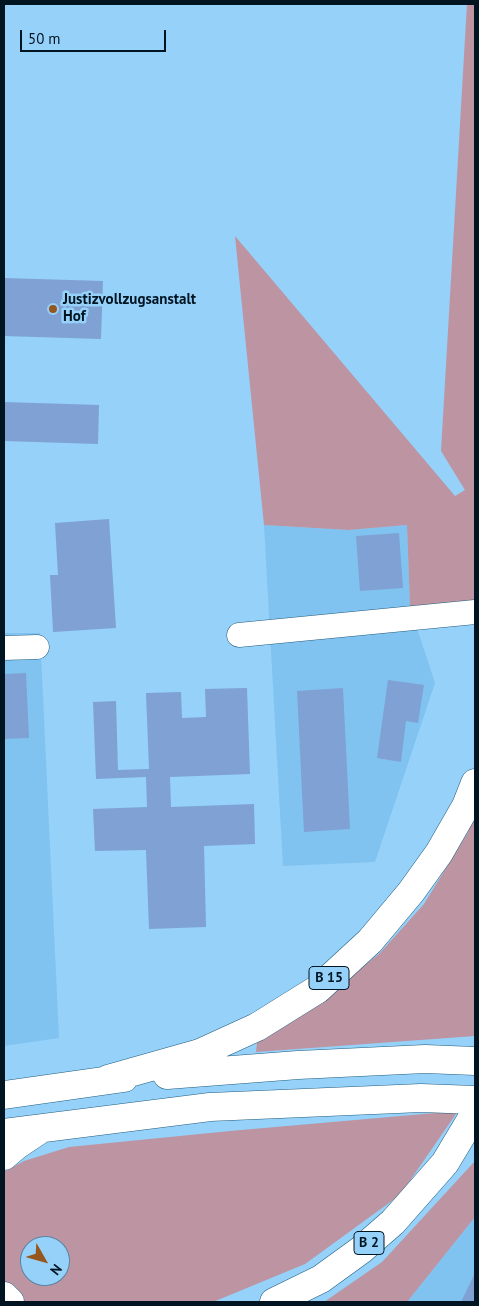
<!DOCTYPE html>
<html>
<head>
<meta charset="utf-8">
<style>
  body { margin:0 }
  #map { position:relative; width:479px; height:1306px; overflow:hidden; background:#95d1f9; font-family:"PT Sans",sans-serif }
  canvas { display:block }
  .frame { position:absolute; inset:0; border:5px solid #001422; pointer-events:none }
  .north { position:absolute; left:20px; top:1236px; width:50px; height:50px; box-sizing:border-box; background:#95d1f9; border:1px solid #5985a3; border-radius:50%; rotate:128deg; font-size:14px; font-weight:700; line-height:20px; text-align:center; color:#001422 }
  .north::after { content:''; display:block; margin:auto; width:18px; height:22px; background:#96571f; clip-path:polygon(50% 0,100% 100%,50% 72%,0 100%) }
  .scale { position:absolute; left:20px; top:30px; width:146px; height:22px; box-sizing:border-box; border:2px solid #001422; border-top:0; padding-left:6px; font-size:15px; line-height:18px; white-space:nowrap; color:#001422; -webkit-text-stroke:4px #95d1f9; paint-order:stroke }
</style>
</head>
<body>
<div id="map">
<canvas width="479" height="1306"></canvas>
<div class="frame"></div>
<div class="north">N</div>
<div class="scale">50 m</div>
</div>
<script>
const context = document.querySelector('canvas').getContext('2d');
context.lineJoin = 'round';
function paint(path, color) { context.fillStyle = color; context.fill(path, 'evenodd'); }
const poly = rows => new Path2D(rows.map(r => 'M' + r).join(''));
function strokePath(path, color, width, dash) { context.strokeStyle = color; context.lineWidth = width; context.lineCap = dash ? 'butt' : 'round'; context.setLineDash(dash || []); context.stroke(path); }
function drawText(font, color, halo, rows, align = 'center') {
  context.font = font + ' "PT Sans",sans-serif'; context.lineWidth = 5; context.setLineDash([]); context.textBaseline = 'middle'; context.strokeStyle = halo; context.fillStyle = color; for (const [text, x, y, turn = 0] of rows) {
    context.save(); context.translate(x, y); context.rotate((+turn || 0) * Math.PI / 180); context.textAlign = isNaN(turn) ? turn : align; if (halo) context.strokeText(text, 0, 0); context.fillText(text, 0, 0); context.restore();
  }
}
const built = poly([
  [264,525,349,530,407,525,410,607,435,683,375,862,283,866],
  [4,633,40,633,59,1038,4,1046],
  [475,1217,475,1302,407,1302]
]);
const green = poly([
  [467,4,475,4,475,603,410,607,407,525,349,530,264,525,235,236,455,496,465,490,441,451],
  [475,814,475,1036,256,1052,258,1034,315,1004,379,954,424,904,467,834],
  [458,1111,400,1195,305,1264,213,1302,23,1302,4,1287,4,1172,24,1161,69,1147,230,1131],
  [30,1246,60,1246,60,1276,30,1276],
  [475,1161,475,1217,407,1302,324,1302,382,1262]
]);
const building = poly([
  [4,278,103,281,101,339,4,336],
  [4,402,99,405,98,444,4,441],
  [109,519,116,628,53,632,50,575,58,575,55,523],
  [399,533,403,588,360,591,356,536],
  [26,673,29,738,4,739,4,674],
  [388,680,424,685,418,723,406,721,401,762,377,758],
  [247,688,250,774,170,777,171,807,254,804,255,844,204,846,206,927,149,929,146,850,95,851,93,809,147,807,146,777,96,779,93,702,116,701,118,770,149,769,146,693,181,692,182,718,206,717,205,689],
  [343,688,350,829,304,832,297,691],
  [475,1273,475,1302,461,1302]
]);
const minor = poly([
  [239,635,475,612],
  [4,648,37,647]
]);
const highway = poly([
  [167,1075,298,1065,425,1059,475,1061],
  [108,1079,200,1053,257,1027,318,989,370,941,411,892,439,853,466,806,475,783],
  [4,1095,124,1078],
  [4,1133,210,1107,421,1098,475,1100],
  [4,1156,17,1145,41,1129],
  [4,1296,10,1302],
  [274,1302,321,1279,361,1250,393,1222,445,1163,475,1113]
]);
const markers = [
  [53,309,5,"#96571f"]
];
const shields = [
  [329,978,40],
  [369,1243,30]
];
const shieldNames = [
  ["B 15",329,978],
  ["B 2",369,1243]
];
const poiNames = [
  ["Justizvollzugsanstalt",63,300],
  ["Hof",63,317]
];
paint(built, '#80c3f0');
paint(green, '#bd94a1');
paint(building, '#7fa1d4');
strokePath(minor, '#205d7f', 25);
strokePath(highway, '#205d7f', 29);
strokePath(minor, '#fff', 24);
strokePath(highway, '#fff', 28);
for (const [x, y, r, color] of markers) { const dot = new Path2D(); dot.arc(x, y, r, 0, 2 * Math.PI); context.fillStyle = color; context.fill(dot); strokePath(dot, '#95d1f9', 2); }
for (const [x, y, w] of shields) { const box = new Path2D(); box.roundRect(x - w / 2, y - 11.5, w, 23, 4); context.fillStyle = '#95d1f9'; context.fill(box); strokePath(box, '#001422', 1); }
drawText('bold 14px', '#001422', null, shieldNames);
drawText('bold 15px', '#001422', '#95d1f9', poiNames, 'left');
</script>
</body>
</html>
